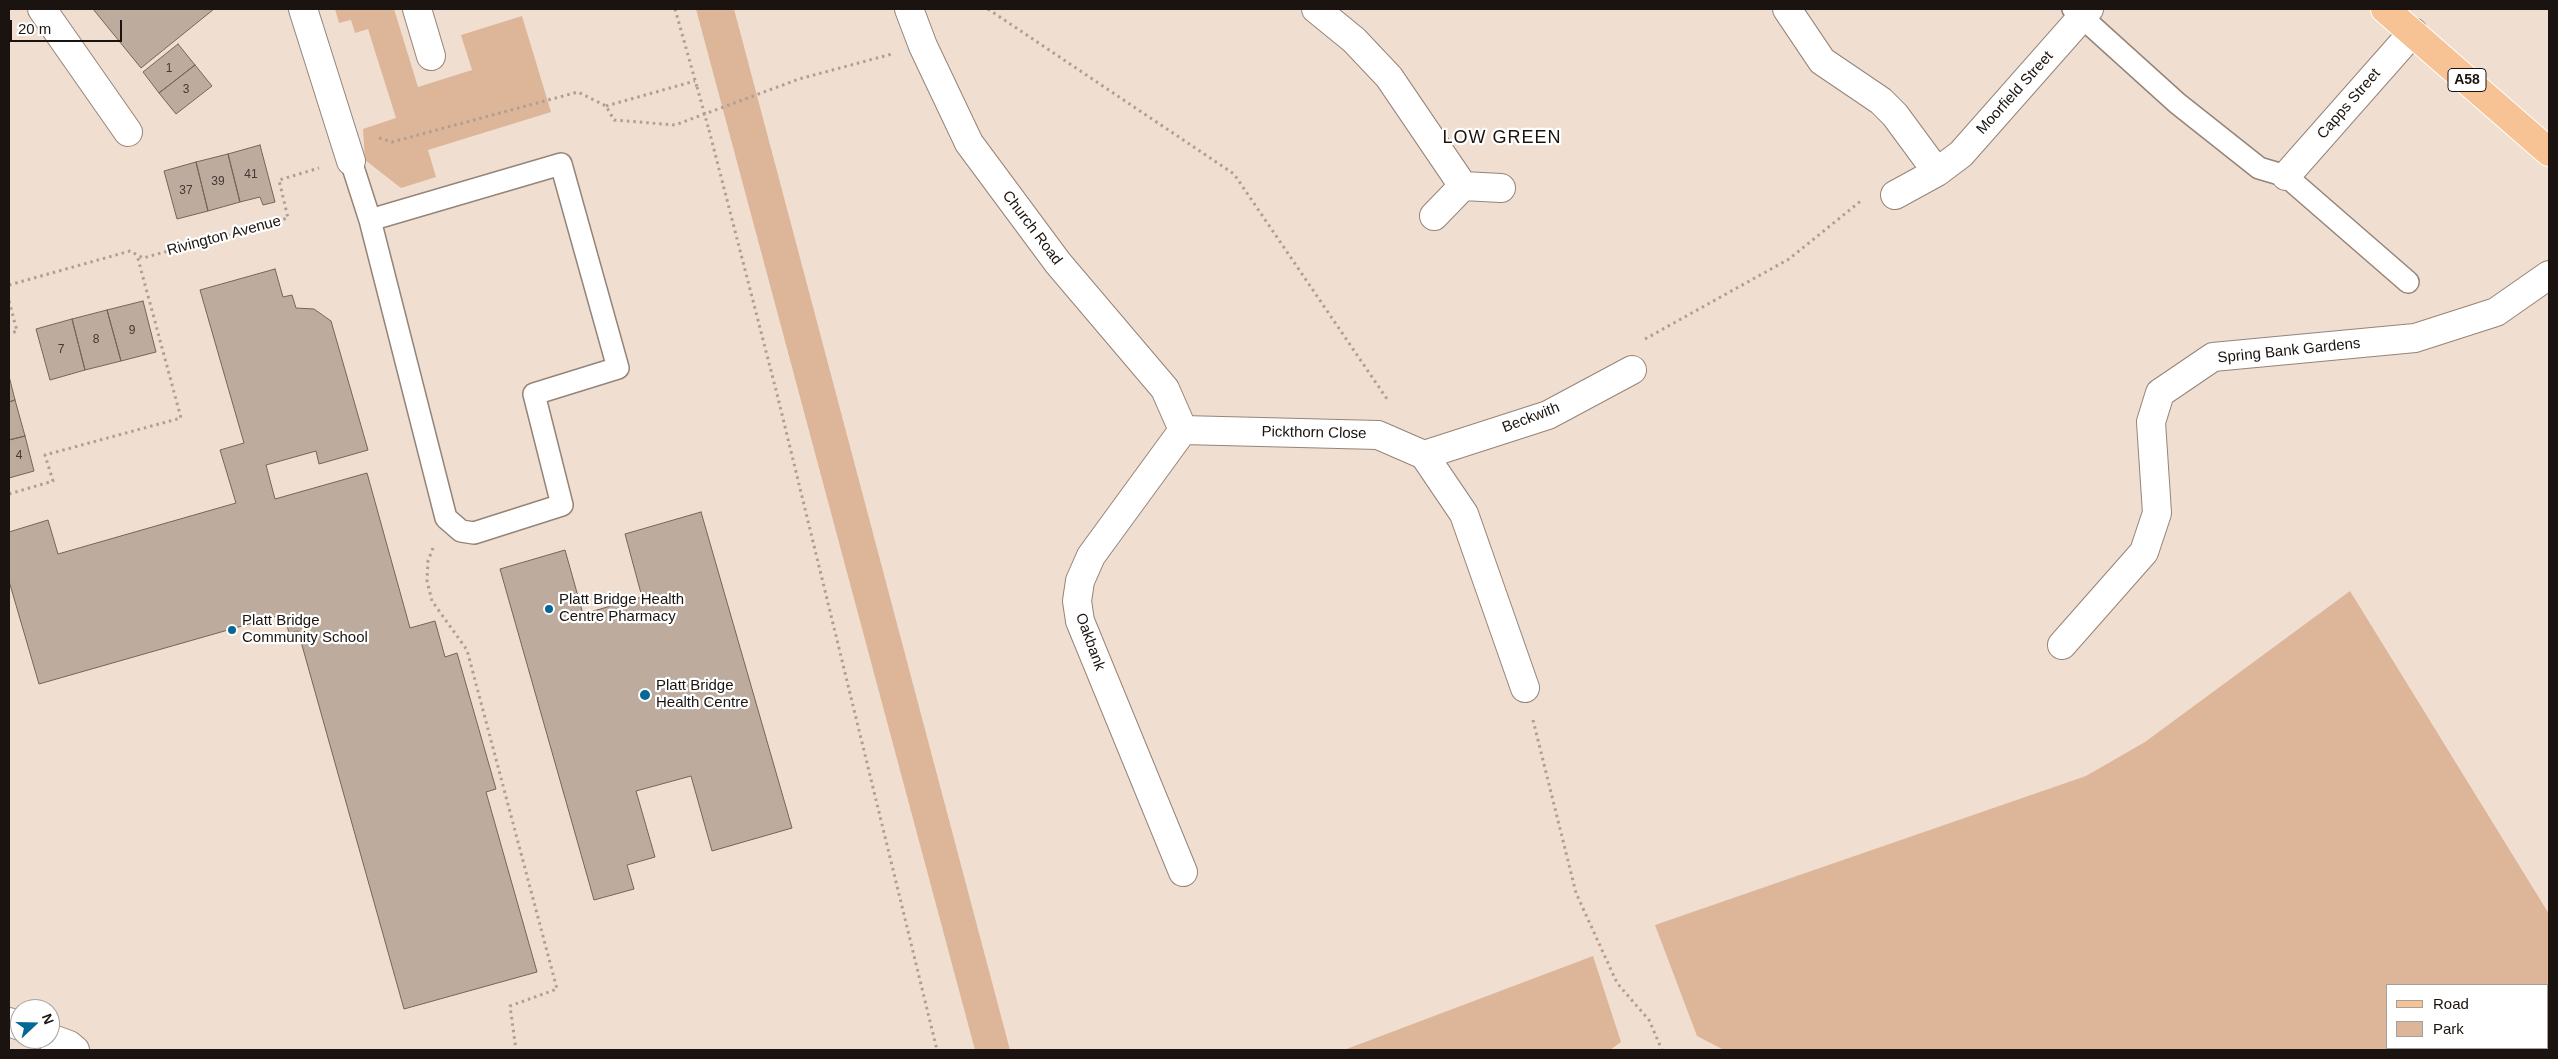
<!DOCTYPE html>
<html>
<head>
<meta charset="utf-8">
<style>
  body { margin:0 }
  #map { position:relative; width:2558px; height:1059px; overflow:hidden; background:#f0ded0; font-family:Helvetica,sans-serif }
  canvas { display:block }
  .frame { position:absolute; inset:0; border:10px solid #1a130f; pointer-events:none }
  .legend { position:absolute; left:2386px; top:984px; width:162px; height:65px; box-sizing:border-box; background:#fff; border:1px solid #a3a19f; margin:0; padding:6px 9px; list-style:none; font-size:15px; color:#1a130f }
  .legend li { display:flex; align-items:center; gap:10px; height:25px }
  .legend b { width:25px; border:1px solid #a3a19f }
  .north { position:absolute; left:10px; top:999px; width:50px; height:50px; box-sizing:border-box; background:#fff; border:1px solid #a3a19f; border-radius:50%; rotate:69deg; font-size:14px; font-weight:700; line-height:20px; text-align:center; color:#1a130f }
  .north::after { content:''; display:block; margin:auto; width:18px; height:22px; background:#046796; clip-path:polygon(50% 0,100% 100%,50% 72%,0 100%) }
  .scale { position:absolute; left:10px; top:20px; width:112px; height:22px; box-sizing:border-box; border:2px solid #1a130f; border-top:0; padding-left:6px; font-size:15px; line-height:18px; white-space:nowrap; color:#1a130f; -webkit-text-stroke:4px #fff; paint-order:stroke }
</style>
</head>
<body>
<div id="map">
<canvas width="2558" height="1059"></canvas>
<div class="frame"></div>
<ul class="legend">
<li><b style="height:6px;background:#f7c294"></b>Road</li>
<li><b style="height:14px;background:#ddb699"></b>Park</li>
</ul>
<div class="north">N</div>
<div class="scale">20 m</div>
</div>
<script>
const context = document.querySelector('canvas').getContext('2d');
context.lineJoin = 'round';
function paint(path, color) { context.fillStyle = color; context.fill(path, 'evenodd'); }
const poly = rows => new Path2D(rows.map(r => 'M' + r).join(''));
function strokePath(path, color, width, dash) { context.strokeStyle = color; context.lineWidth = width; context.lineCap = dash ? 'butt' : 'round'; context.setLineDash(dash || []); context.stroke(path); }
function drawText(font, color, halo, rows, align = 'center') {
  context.font = font + ' Helvetica,sans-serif'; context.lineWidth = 4.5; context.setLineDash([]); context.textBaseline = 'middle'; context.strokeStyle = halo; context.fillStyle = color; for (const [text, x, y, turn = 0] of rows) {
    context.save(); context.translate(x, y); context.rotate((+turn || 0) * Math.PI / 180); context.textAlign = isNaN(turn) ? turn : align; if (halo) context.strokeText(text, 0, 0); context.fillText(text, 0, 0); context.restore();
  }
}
const green = poly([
  [335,9,394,9,418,87,472,70,461,35,522,16,551,112,428,150,436,177,401,188,365,160,363,129,396,118,368,29,355,33,351,20,339,23],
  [696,9,734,9,1010,1050,975,1050],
  [2350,591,2549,914,2549,1050,1724,1050,1697,1036,1655,925,2086,776,2145,742],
  [2387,985,2547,985,2547,1048,2387,1048],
  [1593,956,1621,1042,1610,1050,1344,1050]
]);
const building = poly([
  [93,9,214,9,141,68,93,9],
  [178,44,195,65,159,93,143,72,178,44],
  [195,65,212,86,176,114,159,93,195,65],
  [260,145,275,202,263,205,260,197,240,202,228,154,260,145],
  [228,154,240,202,208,211,196,162,228,154],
  [196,162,208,211,177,219,164,171,196,162],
  [275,269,283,297,292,295,296,308,314,309,331,321,368,450,319,464,316,451,266,465,275,499,367,473,410,628,435,621,445,657,457,653,496,789,486,792,537,972,404,1009,298,631,289,633,284,614,39,684,9,581,9,532,48,520,58,554,236,503,220,450,244,443,200,290,275,269],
  [143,301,156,352,121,361,107,310,143,301],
  [107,310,121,361,85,370,72,319,107,310],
  [72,319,85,370,50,380,36,329,72,319],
  [9,376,15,400,9,402,9,376],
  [15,400,25,436,9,440,9,402,15,400],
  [25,436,34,471,9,478,9,440,25,436],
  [701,512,792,828,712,851,691,776,636,791,655,857,627,865,634,889,594,900,500,569,565,550,583,614,642,597,625,534,701,512]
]);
const path = poly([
  [675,9,697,87],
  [988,9,1234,174,1389,402],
  [606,106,695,81],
  [709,130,777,394,937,1050],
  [379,138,392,142,578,92,606,106,614,120,675,125,799,79,892,54],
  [9,285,130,251,143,258,288,218,279,180,319,168],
  [9,301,17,331,9,334],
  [1645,339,1789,259,1862,200],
  [9,494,53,481,45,455,181,418,137,255],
  [433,548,428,561,427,581,432,601,467,650,557,989,510,1006,516,1050],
  [1533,720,1576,893,1617,983,1649,1020,1662,1050]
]);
const service = poly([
  [2073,9,2177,103,2259,168,2286,176,2408,282],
  [351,161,370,220,446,518,461,531,474,533,562,505,534,394,618,368,561,164,370,220]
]);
const minor = poly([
  [42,9,128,132],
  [303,9,351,161],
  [417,9,431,56],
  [909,9,923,46,969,143,1058,263,1165,389,1183,430],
  [1316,9,1354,40,1389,77,1463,186],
  [1787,9,1822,61,1881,101,1895,115,1937,172],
  [2286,176,2413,32],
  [1895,195,1937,172,1961,154,2089,9],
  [1434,216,1463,186,1501,188],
  [1183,430,1378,435,1424,455,1464,514,1525,688],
  [1424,455,1548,415,1632,370],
  [2062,645,2144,552,2157,513,2151,422,2160,393,2213,357,2415,338,2496,312,2549,275],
  [1183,872,1080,621,1077,601,1080,581,1091,556,1183,430],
  [9,1022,20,1026],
  [50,1038,69,1045,75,1050]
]);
const primary = poly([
  [2385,9,2549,152]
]);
const pathBridge = poly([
  [697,87,709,130]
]);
const markers = [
  [549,609,5,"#046796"],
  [232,630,5,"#046796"],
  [645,695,6,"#046796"]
];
const numberNames = [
  ["1",169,69],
  ["3",186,90],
  ["41",251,175],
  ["39",218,182],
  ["37",186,191],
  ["9",132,331],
  ["8",96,340],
  ["7",61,350],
  ["4",19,456]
];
const shields = [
  [2467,80,38]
];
const shieldNames = [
  ["A58",2467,80]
];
const streetNames = [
  ["Moorfield Street",2015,93,-48],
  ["Capps Street",2349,104,-49],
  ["Church Road",1032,228,53],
  ["Rivington Avenue",224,236,-15],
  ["Spring Bank Gardens",2289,351,-6],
  ["Beckwith",1531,418,-21],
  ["Pickthorn Close",1314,433,1],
  ["Oakbank",1090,642,70]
];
const poiNames = [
  ["Platt Bridge Health",559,600],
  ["Centre Pharmacy",559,617],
  ["Platt Bridge",242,621],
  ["Community School",242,638],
  ["Platt Bridge",656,686],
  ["Health Centre",656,703]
];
const quarterNames = [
  ["LOW GREEN",1502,138]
];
paint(green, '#ddb699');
paint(building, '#bdab9e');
strokePath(building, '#756458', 1);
strokePath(service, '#958478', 24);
strokePath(minor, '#958478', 30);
strokePath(primary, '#fff', 30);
strokePath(path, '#ae9f94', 3, [2.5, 4]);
strokePath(service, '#fff', 21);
strokePath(minor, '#fff', 28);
strokePath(primary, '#f7c294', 28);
strokePath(pathBridge, '#ae9f94', 3, [2.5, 4]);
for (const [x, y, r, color] of markers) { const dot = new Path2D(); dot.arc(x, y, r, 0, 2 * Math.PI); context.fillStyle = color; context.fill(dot); strokePath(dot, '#fff', 2); }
drawText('12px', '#433933', null, numberNames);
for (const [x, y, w] of shields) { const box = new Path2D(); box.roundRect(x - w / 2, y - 11.5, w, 23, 4); context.fillStyle = '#fff'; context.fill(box); strokePath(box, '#1a130f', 1); }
drawText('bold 14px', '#1a130f', null, shieldNames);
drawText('15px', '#1a130f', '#fff', streetNames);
drawText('15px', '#1a130f', '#fff', poiNames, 'left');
context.letterSpacing = '1px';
drawText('18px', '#1a130f', '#fff', quarterNames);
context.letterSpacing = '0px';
</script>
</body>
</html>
